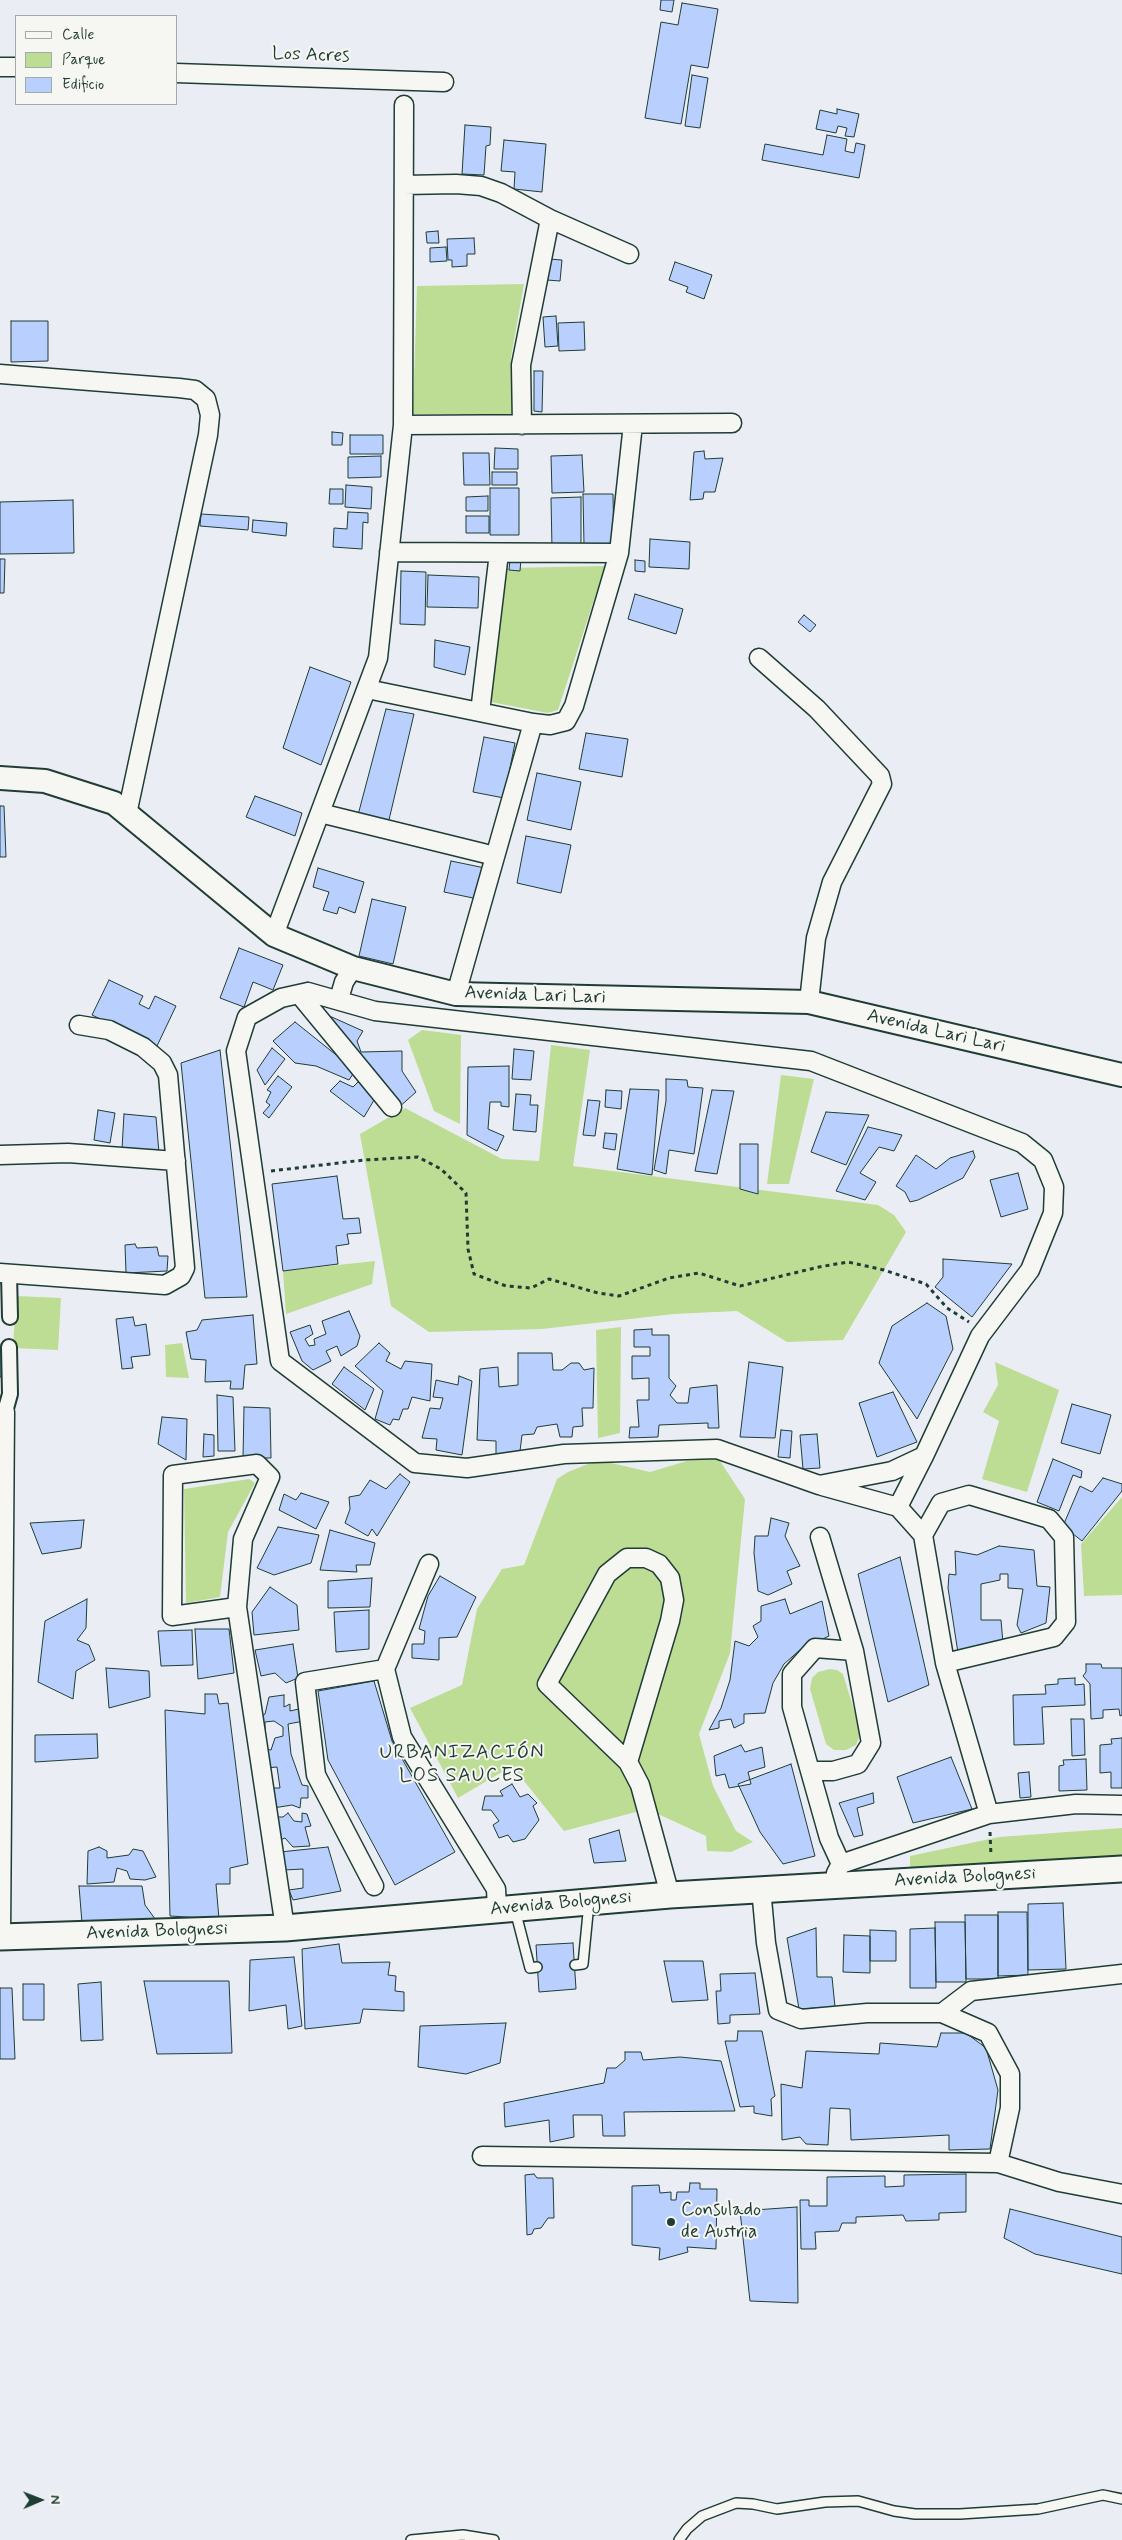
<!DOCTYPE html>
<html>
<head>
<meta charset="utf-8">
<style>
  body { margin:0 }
  #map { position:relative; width:1122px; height:2540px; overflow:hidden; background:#eaeef4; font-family:Mynerve,sans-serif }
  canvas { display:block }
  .legend { position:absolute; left:15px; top:15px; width:162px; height:90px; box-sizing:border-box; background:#f6f6f2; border:1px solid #a0aca6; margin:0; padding:6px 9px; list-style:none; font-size:15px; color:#1f3d34 }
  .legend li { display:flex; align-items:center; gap:10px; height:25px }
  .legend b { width:25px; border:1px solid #a0aca6 }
  .north { position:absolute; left:15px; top:2475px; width:50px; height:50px; -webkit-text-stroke:4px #f6f6f2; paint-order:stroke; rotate:89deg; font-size:14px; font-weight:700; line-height:20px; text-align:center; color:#1f3d34 }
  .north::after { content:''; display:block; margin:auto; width:18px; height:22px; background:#1f3d34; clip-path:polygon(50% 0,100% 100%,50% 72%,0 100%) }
</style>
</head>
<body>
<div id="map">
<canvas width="1122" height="2540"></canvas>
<ul class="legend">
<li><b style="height:6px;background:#f6f6f2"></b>Calle</li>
<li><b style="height:14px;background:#bddc94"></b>Parque</li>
<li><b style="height:14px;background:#b9cffe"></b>Edificio</li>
</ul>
<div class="north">N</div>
</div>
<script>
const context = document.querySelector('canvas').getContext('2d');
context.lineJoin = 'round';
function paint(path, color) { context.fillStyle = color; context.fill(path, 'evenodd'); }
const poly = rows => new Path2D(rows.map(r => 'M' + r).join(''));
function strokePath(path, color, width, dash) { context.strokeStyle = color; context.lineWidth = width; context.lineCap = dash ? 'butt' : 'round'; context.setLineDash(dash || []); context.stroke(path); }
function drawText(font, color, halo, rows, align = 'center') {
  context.font = font + ' Mynerve,sans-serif'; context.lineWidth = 4; context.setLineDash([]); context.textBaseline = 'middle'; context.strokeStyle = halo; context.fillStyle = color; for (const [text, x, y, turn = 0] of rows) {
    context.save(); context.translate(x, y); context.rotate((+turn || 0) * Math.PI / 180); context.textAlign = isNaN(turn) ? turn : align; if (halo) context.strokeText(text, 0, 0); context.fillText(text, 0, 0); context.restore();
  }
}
const green = poly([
  [524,284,511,357,512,414,413,414,417,286],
  [605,566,558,710,548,713,491,702,507,568],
  [422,1030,461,1035,460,1124,434,1111,408,1040],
  [551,1045,590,1050,573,1166,878,1205,894,1215,906,1232,843,1340,787,1342,737,1311,674,1314,542,1329,429,1332,391,1306,360,1134,405,1108,502,1159,539,1161],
  [781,1075,814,1079,789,1184,767,1184],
  [375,1261,372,1284,286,1314,283,1271],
  [16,1296,61,1298,58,1350,13,1348],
  [621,1327,620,1433,598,1438,596,1330],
  [182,1343,189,1378,166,1377,165,1345],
  [995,1362,1059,1390,1027,1492,982,1479,999,1421,983,1412,998,1385],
  [718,1458,745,1499,730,1653,699,1734,713,1786,736,1831,753,1842,731,1852,707,1851,706,1836,647,1809,564,1831,512,1766,458,1798,410,1708,462,1685,477,1609,502,1569,524,1565,557,1479,568,1472,598,1460,650,1472,687,1461],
  [249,1479,255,1483,228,1532,220,1597,186,1603,184,1489],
  [1122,1497,1122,1595,1084,1596,1081,1544],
  [830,1669,837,1670,843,1674,861,1733,856,1745,846,1750,834,1750,826,1744,810,1689,812,1678,818,1672],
  [1122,1828,1122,1857,910,1871,910,1856,999,1837]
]);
const building = poly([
  [661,0,674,0,672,12,660,10,661,0],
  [682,3,718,9,708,68,691,65,681,124,645,118,661,22,678,25,682,3],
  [692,75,708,78,700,128,685,126,692,75],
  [837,109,859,114,854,137,845,136,847,128,838,126,836,133,816,129,820,110,837,114,837,109],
  [465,125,491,127,490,145,486,146,484,175,462,174,465,125],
  [827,135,847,139,845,151,854,153,856,143,865,145,859,178,762,160,765,144,823,155,827,135],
  [504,140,546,144,542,192,514,189,515,172,501,171,504,140],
  [438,231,439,243,427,243,426,232,438,231],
  [474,238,475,254,467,254,467,266,452,267,452,260,448,260,447,239,474,238],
  [446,247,447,261,430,262,430,248,446,247],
  [549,259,562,260,560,281,547,280,549,259],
  [675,262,712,275,704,299,686,292,688,287,669,280,675,262],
  [556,316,558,346,545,347,543,317,556,316],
  [11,321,48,321,48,361,11,362,11,321],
  [584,322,585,350,559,351,558,323,584,322],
  [534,371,543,371,542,412,534,411,534,371],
  [332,432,343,433,342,445,332,445,332,432],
  [350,435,383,435,383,454,350,454,350,435],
  [495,448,518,449,518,469,494,469,495,448],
  [704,451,705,459,723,458,715,492,704,492,703,499,690,500,694,452,704,451],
  [463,453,489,453,490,485,464,485,463,453],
  [582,455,584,492,552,493,551,456,582,455],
  [381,456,381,477,348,478,348,457,381,456],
  [492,472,517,472,517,485,492,485,492,472],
  [346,485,372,487,371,509,345,507,346,485],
  [490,488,519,488,519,535,490,535,490,488],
  [330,489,343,489,343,504,329,504,330,489],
  [583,494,613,494,614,545,584,545,583,494],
  [488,496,488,511,466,511,466,497,488,496],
  [581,497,581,548,552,549,551,498,581,497],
  [73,500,74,553,0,554,0,502,73,500],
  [348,512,368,513,368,523,363,522,362,549,333,547,334,528,347,529,348,512],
  [201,514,249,517,248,530,200,526,201,514],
  [466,516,489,516,489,533,466,533,466,516],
  [253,520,287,523,286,536,252,532,253,520],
  [650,539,690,542,689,569,649,567,650,539],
  [0,559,5,559,4,593,0,593,0,559],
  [510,559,521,559,520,571,509,570,510,559],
  [635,560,645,561,645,572,635,571,635,560],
  [401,571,426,572,425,625,400,624,401,571],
  [428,575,479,577,478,608,427,607,428,575],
  [635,594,683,609,676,634,628,619,635,594],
  [804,615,816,625,810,632,798,622,804,615],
  [435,640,470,647,465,675,434,667,435,640],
  [310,667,351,682,321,765,283,748,310,667],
  [386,709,414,714,388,824,358,815,386,709],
  [586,733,628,739,622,777,579,769,586,733],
  [484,737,515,743,504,798,473,792,484,737],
  [537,773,581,782,571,830,527,820,537,773],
  [255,796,302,813,295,836,246,817,255,796],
  [0,806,4,806,6,857,0,857,0,806],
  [526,836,571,845,561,893,517,883,526,836],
  [451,861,485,868,478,899,444,892,451,861],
  [318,868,364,882,355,913,339,907,337,914,323,910,329,892,313,887,318,868],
  [372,899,406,907,393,964,359,956,372,899],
  [239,948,283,965,273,990,253,982,244,1007,220,998,239,948],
  [109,980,143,996,139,1004,149,1009,155,996,176,1006,157,1046,92,1015,109,980],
  [325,1014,363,1031,357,1041,361,1052,402,1051,402,1071,416,1092,397,1109,325,1014],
  [295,1022,350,1066,353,1074,349,1080,316,1066,295,1063,273,1041,295,1022],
  [272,1048,285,1059,265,1085,257,1070,272,1048],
  [514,1049,534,1051,531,1080,512,1079,514,1049],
  [220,1050,247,1297,205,1298,181,1063,220,1050],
  [509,1066,509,1107,501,1106,501,1102,490,1102,488,1129,504,1136,497,1151,467,1135,468,1067,509,1066],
  [278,1076,292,1087,269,1118,263,1113,270,1105,266,1102,271,1092,267,1090,278,1076],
  [666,1079,687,1080,688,1087,703,1088,694,1154,669,1150,666,1174,654,1170,666,1101,666,1079],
  [340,1081,353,1087,358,1082,377,1095,364,1117,330,1091,340,1081],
  [630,1089,659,1090,652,1175,617,1169,630,1089],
  [606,1090,622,1091,621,1109,605,1107,606,1090],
  [712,1090,734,1091,717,1174,695,1171,712,1090],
  [516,1094,531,1095,530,1105,538,1105,536,1132,513,1130,516,1094],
  [588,1100,600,1101,595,1136,583,1135,588,1100],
  [98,1110,115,1113,110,1143,94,1140,98,1110],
  [826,1112,869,1115,846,1165,811,1152,826,1112],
  [124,1114,156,1117,159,1153,122,1149,124,1114],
  [868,1127,902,1135,894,1151,879,1147,860,1173,876,1182,865,1200,836,1191,868,1127],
  [605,1133,617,1134,615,1150,603,1148,605,1133],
  [740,1144,758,1144,758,1194,740,1189,740,1144],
  [973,1151,975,1157,963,1178,918,1200,910,1202,905,1192,896,1186,916,1155,936,1169,950,1158,973,1151],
  [1018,1173,1028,1209,1001,1217,990,1180,1018,1173],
  [337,1176,343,1219,359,1218,361,1233,347,1234,349,1244,336,1246,338,1264,283,1271,272,1184,337,1176],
  [135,1244,137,1248,157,1247,159,1256,168,1256,167,1271,126,1273,125,1245,135,1244],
  [943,1259,1012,1264,972,1317,935,1287,943,1277,943,1259],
  [927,1303,946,1316,953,1349,917,1419,879,1363,892,1326,927,1303],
  [349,1311,360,1336,357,1346,341,1356,337,1346,326,1351,331,1361,313,1370,302,1361,290,1332,310,1325,313,1334,305,1339,309,1346,315,1345,314,1339,326,1334,322,1321,349,1311],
  [253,1315,257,1364,245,1365,243,1389,230,1389,231,1381,205,1382,206,1360,191,1359,186,1332,197,1330,202,1320,253,1315],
  [133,1317,135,1326,146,1324,150,1355,131,1357,133,1368,122,1369,116,1319,133,1317],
  [652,1329,652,1335,669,1335,669,1378,676,1386,670,1395,677,1403,688,1403,690,1388,717,1385,719,1428,708,1428,708,1423,659,1425,658,1437,629,1438,630,1427,639,1427,637,1400,649,1400,649,1378,632,1379,632,1356,650,1356,650,1347,634,1347,634,1330,652,1329],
  [379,1343,390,1353,386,1361,401,1369,405,1361,432,1364,430,1401,412,1397,408,1409,403,1409,399,1420,393,1419,390,1425,375,1419,383,1391,355,1366,379,1343],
  [0,1351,2,1351,2,1377,0,1377,0,1351],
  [518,1353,552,1353,553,1370,562,1370,571,1363,579,1363,584,1370,594,1368,593,1408,582,1408,583,1426,573,1427,572,1437,560,1437,557,1424,537,1427,534,1434,522,1435,520,1451,496,1455,496,1441,477,1440,480,1369,498,1367,499,1387,518,1385,518,1353],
  [749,1362,783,1367,775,1438,740,1437,749,1362],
  [344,1367,374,1389,365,1410,332,1384,344,1367],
  [459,1376,472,1381,462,1455,436,1450,437,1439,422,1438,430,1408,440,1409,443,1398,433,1397,436,1380,458,1385,459,1376],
  [893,1392,917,1442,877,1457,859,1403,893,1392],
  [217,1395,233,1397,235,1451,218,1451,217,1395],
  [1072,1404,1111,1415,1100,1454,1061,1443,1072,1404],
  [244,1407,270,1408,271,1458,243,1458,244,1407],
  [162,1417,187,1419,186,1460,158,1444,162,1417],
  [781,1430,792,1431,790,1458,778,1457,781,1430],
  [204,1434,214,1435,214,1456,203,1457,204,1434],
  [817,1434,820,1468,803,1469,800,1435,817,1434],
  [1053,1459,1082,1471,1081,1478,1073,1475,1059,1511,1037,1502,1053,1459],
  [400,1474,410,1482,377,1536,372,1529,368,1536,345,1523,350,1509,349,1497,360,1495,370,1480,386,1489,400,1474],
  [1103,1478,1122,1484,1122,1491,1082,1541,1063,1526,1080,1486,1092,1492,1103,1478],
  [301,1493,329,1502,316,1529,279,1510,284,1494,296,1500,301,1493],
  [771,1518,789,1523,785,1536,800,1566,787,1571,792,1584,768,1595,758,1591,754,1553,755,1536,768,1536,771,1518],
  [84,1520,81,1548,42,1554,30,1523,84,1520],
  [278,1527,319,1535,311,1563,274,1575,257,1568,278,1527],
  [330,1530,375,1543,370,1565,356,1565,357,1572,320,1570,330,1530],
  [999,1546,1034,1550,1037,1586,1050,1587,1046,1623,1021,1633,1017,1625,1023,1589,1008,1588,1008,1574,1000,1574,1000,1580,981,1584,981,1620,1001,1620,1003,1643,958,1653,948,1588,949,1574,956,1575,955,1551,977,1555,999,1546],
  [900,1557,929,1685,888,1702,858,1574,900,1557],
  [440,1576,476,1597,457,1637,439,1638,439,1660,412,1658,412,1644,424,1644,425,1631,419,1629,428,1596,440,1576],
  [372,1578,370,1607,328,1608,328,1581,372,1578],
  [270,1587,297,1605,299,1630,254,1635,252,1612,270,1587],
  [87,1599,86,1628,77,1640,89,1645,95,1660,76,1671,73,1699,38,1682,45,1621,87,1599],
  [785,1599,790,1614,822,1601,829,1636,801,1649,784,1664,773,1683,765,1713,744,1714,744,1723,734,1728,731,1719,719,1721,719,1728,709,1730,721,1708,730,1680,735,1641,749,1646,758,1637,753,1626,761,1621,761,1606,785,1599],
  [369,1610,369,1649,336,1652,334,1612,369,1610],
  [195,1629,229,1629,234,1673,198,1679,195,1629],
  [192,1630,193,1665,161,1666,158,1631,192,1630],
  [293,1644,298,1678,286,1683,275,1673,261,1676,255,1650,293,1644],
  [1086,1664,1101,1664,1102,1668,1122,1668,1122,1715,1120,1716,1119,1709,1103,1710,1103,1718,1091,1719,1090,1684,1083,1676,1086,1672,1086,1664],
  [106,1668,149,1671,150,1697,109,1708,106,1668],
  [1075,1678,1075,1685,1084,1684,1085,1705,1042,1707,1044,1744,1014,1745,1013,1695,1046,1694,1045,1685,1058,1684,1058,1679,1075,1678],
  [374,1681,392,1741,455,1852,395,1885,328,1760,318,1691,374,1681],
  [205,1694,217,1694,219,1704,228,1703,248,1864,230,1868,230,1884,216,1884,219,1919,170,1916,165,1710,205,1714,205,1694],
  [284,1695,284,1707,290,1704,290,1711,303,1708,304,1721,288,1724,291,1754,302,1785,308,1786,308,1798,301,1798,300,1808,292,1805,273,1808,269,1788,280,1788,277,1767,266,1768,264,1749,271,1750,275,1738,283,1736,283,1727,274,1721,265,1722,265,1731,259,1731,259,1718,265,1714,269,1697,284,1695],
  [1071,1719,1084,1719,1085,1755,1072,1756,1071,1719],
  [97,1734,98,1758,35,1762,35,1735,97,1734],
  [1122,1738,1122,1788,1111,1788,1111,1772,1100,1773,1100,1745,1112,1744,1111,1739,1122,1738],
  [741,1745,745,1752,762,1747,765,1767,748,1772,751,1784,729,1788,725,1774,716,1776,714,1756,741,1745],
  [951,1757,972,1809,913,1823,897,1777,951,1757],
  [1086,1759,1087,1790,1059,1791,1059,1766,1064,1765,1063,1760,1086,1759],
  [791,1764,815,1856,783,1864,760,1832,738,1784,791,1764],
  [1029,1772,1031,1797,1020,1798,1018,1773,1029,1772],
  [512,1784,520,1797,528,1794,537,1803,533,1806,539,1820,525,1839,513,1842,508,1835,499,1838,493,1825,499,1821,491,1810,482,1810,485,1796,503,1796,500,1791,512,1784],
  [873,1793,874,1803,857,1808,863,1835,854,1837,839,1803,873,1793],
  [288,1813,294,1821,302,1822,302,1813,307,1814,311,1826,305,1827,310,1846,293,1847,285,1838,275,1842,274,1817,283,1817,288,1813],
  [619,1830,626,1861,594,1863,589,1839,619,1830],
  [99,1847,107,1851,107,1858,129,1855,133,1849,143,1851,156,1877,145,1880,130,1879,127,1871,117,1868,114,1882,87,1884,88,1851,99,1847],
  [328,1847,341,1891,293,1900,289,1890,303,1888,303,1869,284,1870,280,1852,328,1847],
  [79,1886,142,1886,145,1905,158,1923,82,1923,79,1886],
  [1063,1903,1066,1969,1028,1970,1028,1904,1063,1903],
  [998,1912,1027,1912,1028,1975,998,1976,998,1912],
  [965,1915,998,1915,998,1979,966,1979,965,1915],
  [935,1922,965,1922,966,1982,936,1982,935,1922],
  [816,1928,817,1977,832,1977,835,2007,799,2009,787,1938,816,1928],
  [935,1928,936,1988,910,1988,910,1929,935,1928],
  [870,1930,896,1931,896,1961,870,1961,870,1930],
  [844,1935,870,1936,870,1973,843,1972,844,1935],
  [573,1943,576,1989,539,1992,536,1945,573,1943],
  [339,1944,342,1963,390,1962,388,1975,396,1976,395,1991,404,1992,404,2011,363,2009,360,2023,305,2029,302,1949,339,1944],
  [294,1957,302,2026,288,2029,286,2005,249,2011,250,1960,294,1957],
  [664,1961,703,1961,708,2000,672,2002,664,1961],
  [755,1973,760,2014,730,2015,730,2023,718,2024,716,1991,721,1991,720,1974,755,1973],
  [144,1981,229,1981,232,2053,157,2054,144,1981],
  [101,1982,103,2040,81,2041,78,1984,101,1982],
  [23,1984,44,1984,44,2020,23,2020,23,1984],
  [0,1988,12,1988,15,2059,0,2059,0,1988],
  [506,2023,500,2063,466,2074,418,2067,420,2026,506,2023],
  [738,2031,762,2031,775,2096,771,2099,772,2116,754,2113,754,2106,740,2107,725,2041,737,2041,738,2031],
  [941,2033,966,2033,986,2048,998,2090,990,2149,949,2150,949,2135,851,2140,850,2109,830,2108,828,2145,806,2144,800,2137,782,2140,781,2084,802,2088,806,2051,879,2054,880,2043,937,2047,941,2033],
  [625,2052,641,2052,643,2060,680,2057,721,2061,735,2111,624,2112,625,2136,603,2136,602,2115,573,2115,574,2137,550,2142,549,2120,505,2127,504,2103,604,2083,607,2068,616,2068,625,2060,625,2052],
  [534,2174,537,2178,553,2178,554,2218,548,2218,541,2228,534,2229,532,2234,527,2235,525,2175,534,2174],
  [966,2174,966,2212,939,2213,939,2220,906,2221,903,2215,856,2217,856,2223,842,2223,839,2231,815,2232,816,2249,801,2249,800,2200,809,2200,809,2206,827,2206,827,2177,885,2176,885,2187,904,2186,904,2175,966,2174],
  [690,2183,700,2183,700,2189,717,2189,716,2249,687,2247,688,2252,659,2260,660,2248,632,2245,632,2186,659,2185,660,2193,671,2192,671,2200,676,2200,677,2192,689,2192,690,2183],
  [797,2207,798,2303,750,2301,740,2211,797,2207],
  [1010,2209,1122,2237,1122,2274,1035,2254,1004,2238,1010,2209]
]);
const path = poly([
  [271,1171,364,1160,418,1157,441,1169,466,1193,468,1249,474,1274,506,1286,531,1288,549,1279,598,1293,619,1296,669,1278,699,1273,740,1286,819,1267,848,1262,884,1270,926,1284,947,1308,969,1322],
  [990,1832,991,1856]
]);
const service = poly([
  [515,1910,530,1968,537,1967],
  [575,1965,583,1964,589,1903],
  [411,2540,463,2535,494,2540],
  [679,2540,687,2529,702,2516,736,2503,753,2504,777,2509,825,2502,858,2501,894,2511,915,2514,960,2514,1038,2509,1103,2495,1122,2499]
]);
const pedestrian = poly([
  [9,1274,10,1317],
  [5,1412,10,1394,9,1347]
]);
const minor = poly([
  [0,67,16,67],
  [176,73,444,82],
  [404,185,456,184,481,186,501,193,550,219,629,254],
  [0,374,179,388,195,390,206,399,210,415,208,435,127,814],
  [403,425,732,423],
  [522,425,521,365,550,219],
  [389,552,619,553],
  [759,658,817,709,880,776,882,784,832,882,816,938,809,1002],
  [367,689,533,723,550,725,566,721,574,706,619,553,633,424],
  [480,712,499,553],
  [320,813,495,856],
  [274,935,378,658,403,425,404,105],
  [308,992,375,1011,811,1061,1022,1143,1043,1160,1054,1187,1053,1213,1030,1270,980,1336,924,1456,892,1471,819,1485,717,1449,564,1454,467,1468,415,1463,280,1361,236,1051,247,1017,281,998,308,992],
  [299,994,392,1107],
  [456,994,533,723],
  [339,999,344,982,353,968],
  [0,1155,68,1153,176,1161],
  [0,1273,165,1285,181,1276,185,1268,168,1075,162,1063,143,1047,109,1030,79,1025],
  [0,1412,5,1412,1,1937],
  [822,1486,898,1507,924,1456],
  [898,1507,923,1535,945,1663,989,1814],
  [923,1535,941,1503,969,1495,1049,1519,1064,1537,1066,1622,1054,1637,945,1663],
  [820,1537,854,1651,871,1743,858,1764,833,1771,810,1771,792,1707,792,1674,815,1648,854,1651],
  [429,1564,385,1669,402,1737,496,1889,497,1909],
  [237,1607,172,1616,173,1475,257,1464,270,1477,243,1539,237,1607,285,1928],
  [628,1762,670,1621,674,1600,670,1578,659,1564,646,1558,627,1558,607,1574,547,1684,628,1762,640,1785,670,1895],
  [810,1771,829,1838,841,1864],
  [835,1885,836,1873,841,1864,989,1814,1076,1804,1122,1805],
  [374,1886,316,1775,305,1682,385,1669],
  [761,1888,766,1943,778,2010,801,2019,867,2013,942,2013,988,2033,1010,2074,1010,2108,998,2163],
  [942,2013,971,1991,1122,1974],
  [482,2156,998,2163,1059,2182,1122,2194]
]);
const tertiary = poly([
  [0,778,45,781,114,803,274,935,353,968,456,994,809,1002,1122,1075]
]);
const secondary = poly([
  [0,1937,285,1928,670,1895,1122,1869]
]);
const markers = [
  [671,2222,5,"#1f3d34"]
];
const streetNames = [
  ["Los Acres",311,56,2],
  ["Avenida Lari Lari",535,996,2],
  ["Avenida Lari Lari",936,1032,13],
  ["Avenida Bolognesi",965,1878,-3],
  ["Avenida Bolognesi",561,1904,-5],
  ["Avenida Bolognesi",157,1932,-2]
];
const poiNames = [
  ["Consulado",681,2211],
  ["de Austria",681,2233]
];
const neighbourhoodNames = [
  ["URBANIZACIÓN",462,1754],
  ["LOS SAUCES",462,1777]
];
paint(green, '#bddc94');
paint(building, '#b9cffe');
strokePath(building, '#1f3d34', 1);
strokePath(service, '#1f3d34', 12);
strokePath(pedestrian, '#1f3d34', 18);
strokePath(minor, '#1f3d34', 21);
strokePath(tertiary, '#1f3d34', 26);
strokePath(secondary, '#1f3d34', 29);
strokePath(path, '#1f3d34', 3, [4, 4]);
strokePath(service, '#f6f6f2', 9);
strokePath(pedestrian, '#f6f6f2', 14);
strokePath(minor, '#f6f6f2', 18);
strokePath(tertiary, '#f6f6f2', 22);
strokePath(secondary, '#f6f6f2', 25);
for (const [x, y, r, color] of markers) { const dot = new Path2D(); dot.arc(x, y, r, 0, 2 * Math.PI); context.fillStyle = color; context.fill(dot); strokePath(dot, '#f6f6f2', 2); }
drawText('19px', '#1f3d34', '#f6f6f2', streetNames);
drawText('19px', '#1f3d34', '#f6f6f2', poiNames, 'left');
context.letterSpacing = '1px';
drawText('20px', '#1f3d34', '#f6f6f2', neighbourhoodNames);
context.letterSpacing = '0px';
</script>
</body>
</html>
